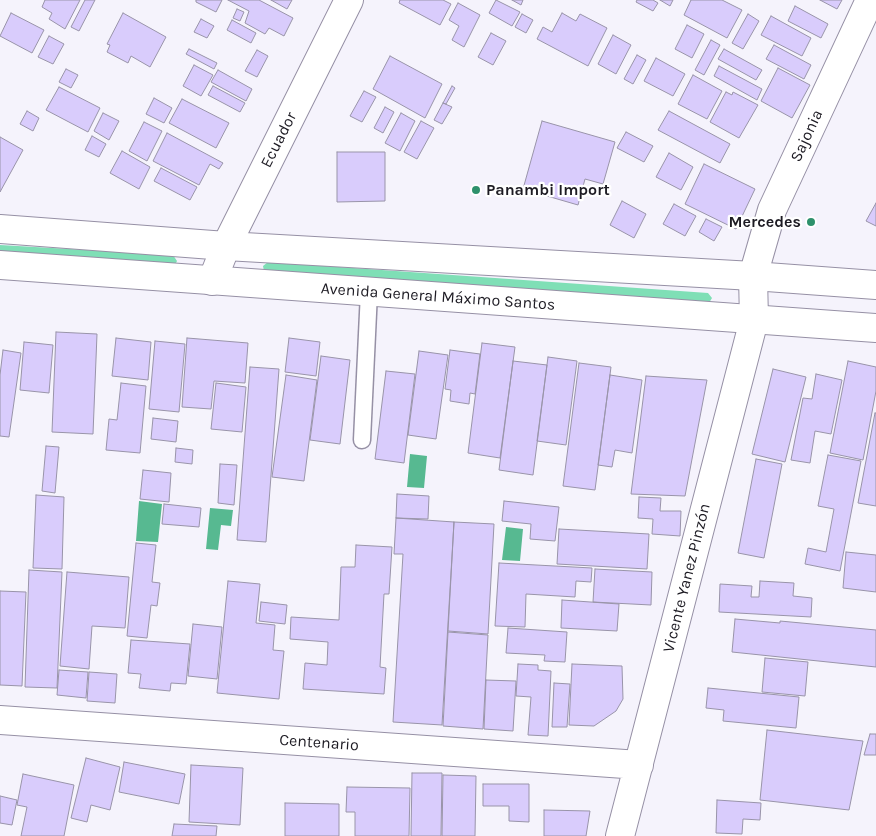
<!DOCTYPE html>
<html>
<head>
<meta charset="utf-8">
<style>
  body { margin:0 }
  canvas { display:block; background:#f5f3fc }
</style>
</head>
<body>
<canvas width="876" height="836"></canvas>
<script>
const context = document.querySelector('canvas').getContext('2d');
context.lineJoin = 'round';
function paint(path, color) { context.fillStyle = color; context.fill(path, 'evenodd'); }
const poly = rows => new Path2D(rows.map(r => 'M' + r).join(''));
function strokePath(path, color, width, dash) { context.strokeStyle = color; context.lineWidth = width; context.lineCap = dash ? 'butt' : 'round'; context.setLineDash(dash || []); context.stroke(path); }
function drawText(font, color, halo, rows, align = 'center') {
  context.font = font + ' Karla,sans-serif'; context.lineWidth = 4.5; context.setLineDash([]); context.textBaseline = 'middle'; context.strokeStyle = halo; context.fillStyle = color; for (const [text, x, y, turn = 0] of rows) {
    context.save(); context.translate(x, y); context.rotate((+turn || 0) * Math.PI / 180); context.textAlign = isNaN(turn) ? turn : align; if (halo) context.strokeText(text, 0, 0); context.fillText(text, 0, 0); context.restore();
  }
}
const green = poly([
  [0,245,173,255,177,261,175,265,0,255],
  [268,262,708,293,712,298,709,303,264,271,263,266]
]);
const water = poly([
  [410,454,427,456,424,488,407,487],
  [139,501,162,504,158,542,136,541],
  [210,508,233,510,231,526,221,525,218,550,206,549],
  [506,527,523,529,520,561,502,560]
]);
const building = poly([
  [45,0,80,0,65,29,49,19,52,13,42,7,45,0],
  [85,0,95,0,79,31,71,27,85,0],
  [196,0,222,0,216,12,196,2,196,0],
  [228,0,259,0,293,18,284,36,269,28,265,34,245,23,249,11,228,0],
  [271,0,292,0,287,9,271,0],
  [400,0,443,0,451,4,440,25,399,3,400,0],
  [496,0,520,12,512,26,489,13,496,0],
  [512,0,523,0,521,5,512,0],
  [637,0,653,0,658,3,653,11,636,2,637,0],
  [660,0,673,0,670,6,660,0],
  [691,0,722,0,742,10,727,38,684,15,691,0],
  [820,0,842,0,837,9,820,0],
  [458,3,480,15,464,47,452,40,459,26,449,20,458,3],
  [795,6,828,24,821,38,788,21,795,6],
  [237,9,244,12,240,21,233,18,237,9],
  [11,13,44,30,32,53,0,36,11,13],
  [123,13,166,37,150,67,131,56,128,63,107,52,110,45,107,44,123,13],
  [562,13,576,21,580,14,607,28,588,66,537,39,543,27,552,32,562,13],
  [522,14,533,20,526,33,515,27,522,14],
  [748,14,759,21,743,49,732,43,748,14],
  [771,16,811,38,802,56,761,35,771,16],
  [201,19,214,26,207,38,194,32,201,19],
  [232,20,256,33,251,43,227,30,232,20],
  [687,25,704,34,692,58,675,49,687,25],
  [491,33,506,41,493,65,478,57,491,33],
  [613,35,631,45,616,74,598,64,613,35],
  [49,36,64,44,53,64,38,57,49,36],
  [711,40,720,45,704,75,695,70,711,40],
  [774,45,811,65,804,79,766,59,774,45],
  [189,49,217,63,214,69,186,54,189,49],
  [724,49,762,70,756,80,718,59,724,49],
  [257,50,268,56,257,77,245,71,257,50],
  [637,55,646,60,633,84,624,79,637,55],
  [390,56,442,84,425,118,373,89,390,56],
  [656,58,685,74,673,96,644,81,656,58],
  [194,65,213,75,201,96,183,86,194,65],
  [719,66,762,89,757,100,714,76,719,66],
  [778,68,810,85,792,118,761,101,778,68],
  [66,69,78,75,71,88,59,82,66,69],
  [218,70,252,89,246,101,211,82,218,70],
  [693,75,722,91,707,119,678,104,693,75],
  [213,86,245,103,240,112,208,95,213,86],
  [452,86,455,88,446,104,443,103,452,86],
  [59,87,100,108,88,132,46,110,59,87],
  [364,91,376,97,362,122,350,116,364,91],
  [726,92,732,95,733,92,758,105,739,138,710,122,726,92],
  [154,98,172,108,164,123,146,114,154,98],
  [182,99,229,123,216,148,169,123,182,99],
  [443,103,452,107,442,124,434,120,443,103],
  [385,107,394,112,383,133,374,128,385,107],
  [27,111,39,118,33,131,20,124,27,111],
  [669,111,730,144,720,163,658,130,669,111],
  [103,113,119,121,109,140,94,131,103,113],
  [401,113,415,121,400,151,385,143,401,113],
  [421,121,434,128,417,159,404,152,421,121],
  [542,121,615,142,603,184,585,179,578,205,523,189,542,121],
  [144,122,162,131,147,161,129,151,144,122],
  [626,132,653,146,644,162,617,148,626,132],
  [167,133,223,163,219,169,210,164,199,185,153,161,167,133],
  [92,136,106,144,99,157,85,150,92,136],
  [0,137,23,150,0,192,0,137],
  [122,151,150,167,139,189,110,173,122,151],
  [337,152,385,152,385,201,337,202,337,152],
  [669,153,693,167,681,190,656,177,669,153],
  [704,164,755,189,736,229,685,204,704,164],
  [161,168,197,187,190,200,154,181,161,168],
  [622,201,646,214,634,238,610,225,622,201],
  [876,203,876,226,866,221,876,203],
  [674,204,696,216,685,236,663,224,674,204],
  [706,219,722,227,714,241,699,232,706,219],
  [56,332,97,334,93,434,52,432,56,332],
  [116,338,151,342,148,380,112,376,116,338],
  [187,338,248,343,245,383,214,381,211,409,182,407,187,338],
  [289,338,320,342,316,376,285,372,289,338],
  [155,341,185,344,179,412,149,409,155,341],
  [24,342,53,345,49,393,20,390,24,342],
  [482,343,515,347,500,458,468,453,482,343],
  [3,350,21,353,9,437,0,436,0,375,3,350],
  [450,350,480,354,475,394,470,393,469,404,450,401,451,390,445,389,450,350],
  [419,351,448,355,436,439,408,435,419,351],
  [321,356,350,360,340,444,310,440,321,356],
  [548,357,577,361,566,445,537,441,548,357],
  [513,361,547,365,533,475,499,470,513,361],
  [848,361,876,367,876,391,863,460,830,453,848,361],
  [579,363,611,367,595,490,563,486,579,363],
  [250,367,279,369,266,542,237,540,250,367],
  [773,369,806,377,785,462,752,454,773,369],
  [386,371,415,374,404,463,375,459,386,371],
  [816,374,842,380,831,434,815,431,810,463,791,460,803,398,812,399,816,374],
  [286,375,317,380,304,481,272,477,286,375],
  [610,375,642,380,632,453,615,450,612,467,598,465,610,375],
  [646,376,707,380,685,496,631,494,646,376],
  [121,383,146,386,140,453,106,450,109,419,117,420,121,383],
  [216,383,246,387,242,432,211,429,216,383],
  [875,413,876,413,876,506,858,503,875,413],
  [153,418,178,421,176,442,151,439,153,418],
  [46,446,59,447,55,493,42,491,46,446],
  [176,448,193,450,192,464,175,462,176,448],
  [828,455,861,461,840,571,805,564,808,548,826,552,834,509,818,506,828,455],
  [756,459,782,464,764,558,738,553,756,459],
  [220,464,237,465,234,505,218,503,220,464],
  [143,470,171,473,169,502,140,499,143,470],
  [397,494,429,496,428,519,396,518,397,494],
  [36,495,64,497,62,569,33,568,36,495],
  [639,497,661,498,660,511,681,511,680,536,652,534,653,519,638,518,639,497],
  [504,501,559,507,555,541,530,539,531,524,502,521,504,501],
  [164,504,201,508,199,527,162,524,164,504],
  [396,518,454,522,442,725,393,722,403,554,394,554,396,518],
  [454,522,494,524,488,634,448,631,454,522],
  [559,529,649,534,647,569,557,564,559,529],
  [136,543,156,545,152,582,160,583,157,606,151,605,147,638,127,636,136,543],
  [356,545,392,547,389,594,384,594,380,667,386,668,384,694,303,689,305,663,327,665,328,642,290,639,291,617,339,620,341,567,355,567,356,545],
  [846,552,876,555,876,592,843,588,846,552],
  [499,563,592,568,591,582,576,581,575,597,526,594,525,627,495,626,499,563],
  [595,569,652,572,651,605,593,602,595,569],
  [29,570,62,572,57,688,25,687,29,570],
  [67,572,129,577,125,628,92,626,89,669,60,666,67,572],
  [228,581,260,584,256,623,275,625,273,650,284,651,279,699,217,693,228,581],
  [760,581,794,583,793,596,812,598,811,617,719,612,720,584,752,586,751,597,759,597,760,581],
  [0,591,26,592,22,686,0,685,0,591],
  [562,600,619,604,617,631,561,628,562,600],
  [261,602,287,605,285,624,259,621,261,602],
  [735,619,780,623,780,621,876,630,876,667,732,652,735,619],
  [193,624,222,627,217,679,188,676,193,624],
  [508,628,567,632,565,662,544,661,545,655,506,653,508,628],
  [448,632,488,635,483,729,443,726,448,632],
  [131,640,190,644,186,684,171,683,170,691,139,688,141,674,128,673,131,640],
  [765,658,808,662,805,696,762,692,765,658],
  [518,664,538,665,538,670,551,671,548,736,528,735,531,697,516,696,518,664],
  [572,664,622,666,623,699,616,711,594,726,569,725,572,664],
  [59,670,88,672,86,698,57,695,59,670],
  [89,672,117,674,115,703,87,701,89,672],
  [486,680,516,681,513,731,484,729,486,680],
  [554,683,570,684,567,727,552,727,554,683],
  [708,688,799,697,796,728,723,721,724,710,706,708,708,688],
  [767,730,863,741,849,810,760,800,767,730],
  [870,734,876,734,876,755,864,755,870,734],
  [86,758,120,767,110,810,91,805,87,822,71,818,86,758],
  [124,762,185,774,179,804,119,792,124,762],
  [191,765,243,768,240,825,189,822,191,765],
  [412,773,442,773,441,836,411,836,412,773],
  [23,774,74,785,64,836,21,836,27,807,17,805,23,774],
  [443,775,476,776,475,836,442,836,443,775],
  [483,784,529,784,529,822,509,821,509,806,483,806,483,784],
  [347,787,410,788,409,836,355,836,355,812,346,812,347,787],
  [0,796,17,800,12,825,0,823,0,796],
  [717,800,761,803,760,820,743,819,742,834,716,833,717,800],
  [285,803,339,804,339,836,285,836,285,803],
  [544,810,590,811,586,836,544,836,544,810],
  [174,824,217,826,216,836,172,836,174,824]
]);
const lane = poly([
  [362,440,369,292]
]);
const street = poly([
  [212,281,226,246,349,0],
  [0,720,639,765],
  [620,836,754,320,753,276,772,210,870,0]
]);
const primary = poly([
  [0,229,226,246,753,276,876,285],
  [0,265,876,328]
]);
const markers = [
  [476,190,5,"#2e916c"],
  [811,222,5,"#2e916c"]
];
const streetNames = [
  ["Sajonia",807,136,-65],
  ["Ecuador",279,140,-63],
  ["Avenida General Máximo Santos",438,297,4],
  ["Vicente Yanez Pinzón",687,578,-76],
  ["Centenario",319,743,4]
];
const poiNames = [
  ["Panambi Import",486,190],
  ["Mercedes",801,222,"right"]
];
paint(green, '#7fdfb6');
paint(water, '#57b991');
paint(building, '#d9ccfc');
strokePath(building, '#9994a9', 1);
strokePath(lane, '#9690a5', 19);
strokePath(street, '#9690a5', 30);
strokePath(primary, '#9690a5', 30);
strokePath(lane, '#fff', 16);
strokePath(street, '#fff', 28);
strokePath(primary, '#fff', 28);
for (const [x, y, r, color] of markers) { const dot = new Path2D(); dot.arc(x, y, r, 0, 2 * Math.PI); context.fillStyle = color; context.fill(dot); strokePath(dot, '#fff', 2); }
drawText('16px', '#1d1b23', '#fff', streetNames);
drawText('bold 16px', '#1d1b23', '#fff', poiNames, 'left');
</script>
</body>
</html>
